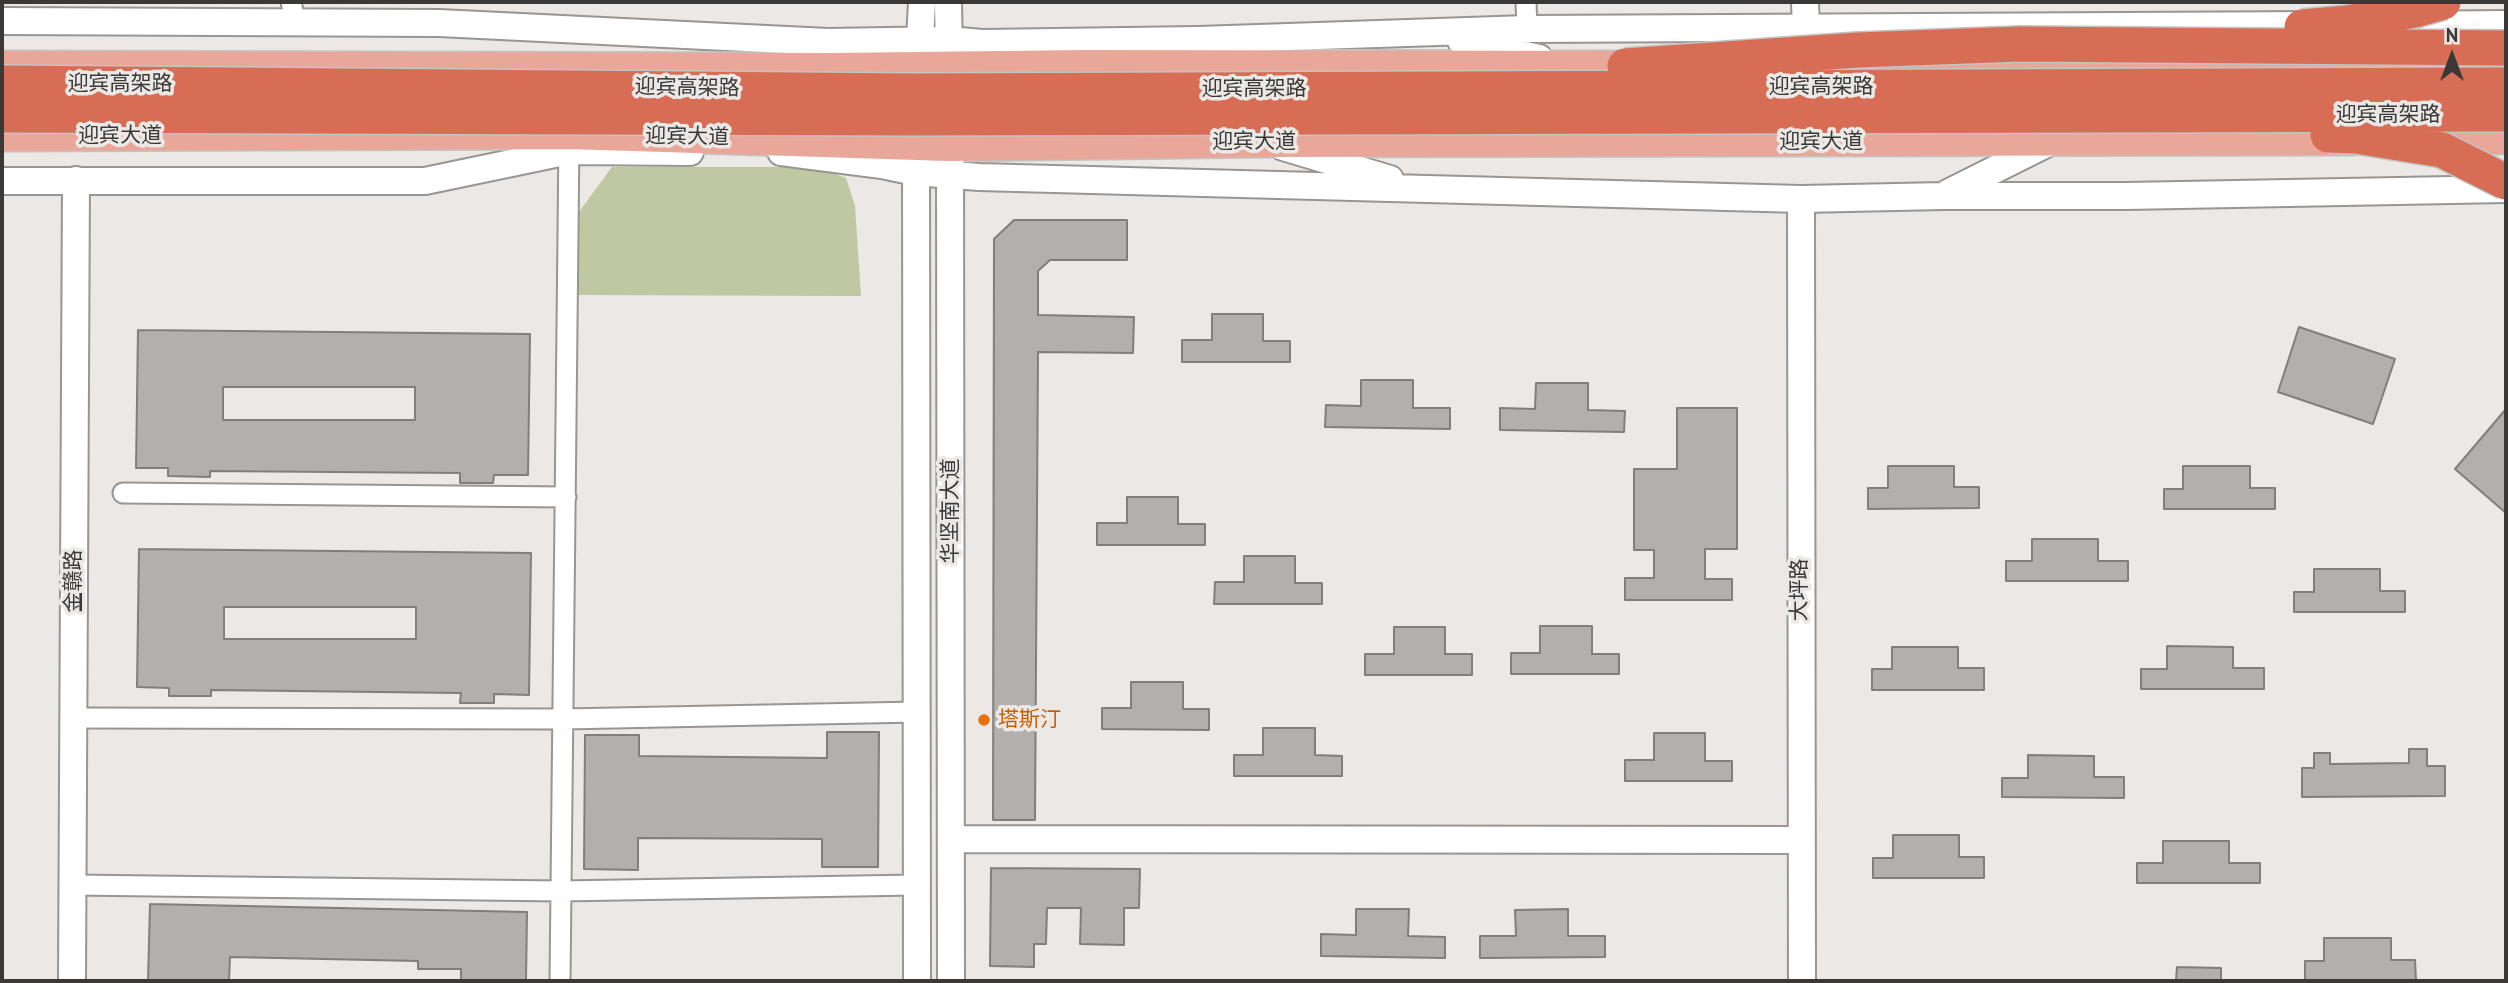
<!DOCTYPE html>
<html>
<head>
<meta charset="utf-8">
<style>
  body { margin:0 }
  #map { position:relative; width:2508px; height:983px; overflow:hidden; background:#ebe8e5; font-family:"PT Sans",sans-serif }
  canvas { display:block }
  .frame { position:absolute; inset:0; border:4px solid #3b3938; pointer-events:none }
  .north { position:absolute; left:2417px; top:21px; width:70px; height:70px; -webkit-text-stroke:5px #ebe8e5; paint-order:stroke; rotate:0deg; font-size:19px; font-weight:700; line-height:28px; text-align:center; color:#3b3938 }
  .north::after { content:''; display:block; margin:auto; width:24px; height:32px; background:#3b3938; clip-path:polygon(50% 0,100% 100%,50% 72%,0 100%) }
</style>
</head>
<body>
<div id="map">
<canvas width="2508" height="983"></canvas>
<div class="frame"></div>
<div class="north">N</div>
</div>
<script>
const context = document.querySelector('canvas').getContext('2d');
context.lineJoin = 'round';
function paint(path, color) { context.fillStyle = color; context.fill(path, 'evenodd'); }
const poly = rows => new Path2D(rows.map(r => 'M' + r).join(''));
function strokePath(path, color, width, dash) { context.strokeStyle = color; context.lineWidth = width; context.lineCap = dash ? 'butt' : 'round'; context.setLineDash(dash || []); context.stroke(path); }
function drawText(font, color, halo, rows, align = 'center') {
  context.font = font + ' "PT Sans","Noto Sans SC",sans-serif'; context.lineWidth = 7; context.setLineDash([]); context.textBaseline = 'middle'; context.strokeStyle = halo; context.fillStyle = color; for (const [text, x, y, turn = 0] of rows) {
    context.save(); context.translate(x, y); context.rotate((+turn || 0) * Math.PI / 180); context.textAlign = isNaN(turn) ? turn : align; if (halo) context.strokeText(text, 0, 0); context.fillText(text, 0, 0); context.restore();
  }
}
const green = poly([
  [612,167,817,167,846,178,855,206,861,296,576,295,579,212]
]);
const building = poly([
  [1014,220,1127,220,1127,260,1050,260,1038,271,1038,315,1134,317,1133,353,1038,352,1035,820,993,820,994,239,1014,220],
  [1212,314,1263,314,1263,341,1290,341,1290,362,1182,362,1182,340,1212,340,1212,314],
  [2299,327,2395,359,2373,424,2278,392,2299,327],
  [138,330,530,334,528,475,494,475,493,483,460,483,460,473,210,471,210,477,168,476,168,468,136,468,138,330],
  [223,387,415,387,415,420,223,420,223,387],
  [1361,380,1413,380,1413,408,1450,408,1450,429,1325,427,1326,405,1361,406,1361,380],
  [1536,383,1588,383,1588,410,1625,411,1624,432,1500,430,1500,408,1535,409,1536,383],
  [1677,408,1737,408,1737,549,1705,549,1705,579,1732,579,1732,600,1625,600,1625,578,1654,578,1654,550,1634,550,1634,469,1677,469,1677,408],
  [2506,409,2506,513,2455,469,2506,409],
  [1888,466,1954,466,1954,487,1979,487,1979,508,1868,509,1868,488,1888,488,1888,466],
  [2183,466,2250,466,2250,488,2275,488,2275,509,2164,509,2164,489,2183,489,2183,466],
  [1127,497,1178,497,1178,524,1205,524,1205,545,1097,545,1097,523,1127,523,1127,497],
  [2032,539,2098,539,2098,561,2128,561,2128,581,2006,581,2006,561,2032,561,2032,539],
  [139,549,531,553,529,695,494,694,494,703,460,703,461,693,211,690,211,696,169,696,169,688,137,687,139,549],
  [224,607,416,607,416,639,224,639,224,607],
  [1244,556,1295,556,1295,583,1322,583,1322,604,1214,604,1215,582,1244,582,1244,556],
  [2314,569,2380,569,2380,591,2405,591,2405,612,2294,612,2294,592,2314,592,2314,569],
  [1540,626,1592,626,1592,654,1619,654,1619,674,1511,674,1511,653,1540,653,1540,626],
  [1394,627,1445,627,1445,654,1472,654,1472,675,1365,675,1365,654,1394,654,1394,627],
  [2167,646,2233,647,2233,668,2264,668,2264,689,2141,689,2141,669,2167,669,2167,646],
  [1892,647,1958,647,1958,668,1984,668,1984,690,1872,690,1872,669,1892,669,1892,647],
  [1131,682,1183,682,1183,709,1209,709,1209,730,1102,729,1102,708,1131,708,1131,682],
  [1263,728,1315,728,1315,755,1342,756,1342,776,1234,776,1234,755,1263,755,1263,728],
  [827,732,879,732,878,867,822,867,822,839,638,838,638,870,584,869,585,735,639,735,639,756,827,758,827,732],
  [1654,733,1705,733,1705,761,1732,761,1732,781,1625,781,1625,760,1654,760,1654,733],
  [2409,749,2427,749,2427,766,2445,766,2445,796,2302,797,2302,768,2314,768,2314,753,2330,753,2330,764,2409,763,2409,749],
  [2028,755,2094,756,2094,777,2124,777,2124,798,2002,797,2002,778,2028,778,2028,755],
  [1893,835,1959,835,1959,857,1984,857,1984,878,1873,878,1873,858,1893,858,1893,835],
  [2163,841,2229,841,2229,863,2260,863,2260,883,2137,883,2137,863,2163,863,2163,841],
  [991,868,1140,869,1139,908,1124,908,1124,945,1080,944,1081,908,1047,908,1046,944,1034,944,1034,967,990,966,991,868],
  [150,904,527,912,526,981,461,981,461,969,418,969,418,961,230,957,229,981,148,981,150,904],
  [1356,909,1409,909,1408,936,1445,937,1445,958,1321,956,1321,934,1356,935,1356,909],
  [1568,909,1568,936,1605,936,1605,957,1480,958,1480,936,1516,936,1515,910,1568,909],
  [2324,938,2391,938,2391,960,2415,960,2416,981,2305,981,2305,961,2324,961,2324,938],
  [2177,967,2221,968,2221,981,2176,981,2177,967]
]);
const street = poly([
  [291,2,296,24],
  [1526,2,1527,29],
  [123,493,566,497],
  [73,718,563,719,917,712],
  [72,885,561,891,916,885],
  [560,981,569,139]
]);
const secondary = poly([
  [948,2,949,56],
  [1805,2,1806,27],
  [2,21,439,23,828,42,949,40,982,43,1198,40,1527,29,2320,25],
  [2393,25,2506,24],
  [1461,41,1539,58],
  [919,59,922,2],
  [1283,147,1390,179],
  [781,152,882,165,915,172,979,177,1801,199,1943,196,2126,196,2506,189],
  [916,154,917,981],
  [950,157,951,981],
  [2,181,425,181,569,151,690,152],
  [1948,193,2050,142],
  [1801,199,1802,981],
  [951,839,1800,840],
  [72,981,76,180]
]);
const primary = poly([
  [2,66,831,68,1086,65,1648,66],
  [1849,66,2506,66],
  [2,136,569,134,950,146,1268,142,2353,140],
  [2420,139,2506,139]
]);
const highwayBridge = poly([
  [2302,27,2348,23,2419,9,2443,2],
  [1625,66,1858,50,2020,44,2506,48],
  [2,83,913,91,2506,85],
  [2,115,911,118,2506,114],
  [2328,135,2356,136,2442,150,2506,182]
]);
const markers = [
  [984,720,7,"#e8710a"]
];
const streetNames = [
  ["迎宾高架路",120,84],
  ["迎宾高架路",1821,87],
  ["迎宾高架路",687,88,1],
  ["迎宾高架路",1254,89],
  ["迎宾高架路",2388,115],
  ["迎宾大道",120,136],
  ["迎宾大道",687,137,1],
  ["迎宾大道",1254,142],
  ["迎宾大道",1821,142],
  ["华坚南大道",951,511,-90],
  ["金赣路",74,581,-90],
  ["大坪路",1800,590,-90]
];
const foodNames = [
  ["塔斯汀",998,720]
];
paint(green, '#bfc7a3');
paint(building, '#b2afad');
strokePath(building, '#817e7c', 2);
strokePath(street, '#989592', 23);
strokePath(secondary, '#989592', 30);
strokePath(primary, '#c4c4c3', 33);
strokePath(street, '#fff', 19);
strokePath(secondary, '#fff', 26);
strokePath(primary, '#e8a799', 30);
strokePath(highwayBridge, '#c4c4c3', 38, []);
strokePath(highwayBridge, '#d86d55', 35);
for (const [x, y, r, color] of markers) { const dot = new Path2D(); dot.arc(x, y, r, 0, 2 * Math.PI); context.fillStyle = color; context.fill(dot); strokePath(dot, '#ebe8e5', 2.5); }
drawText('21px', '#3b3938', '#ebe8e5', streetNames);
drawText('21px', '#c56008', '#ebe8e5', foodNames, 'left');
</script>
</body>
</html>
